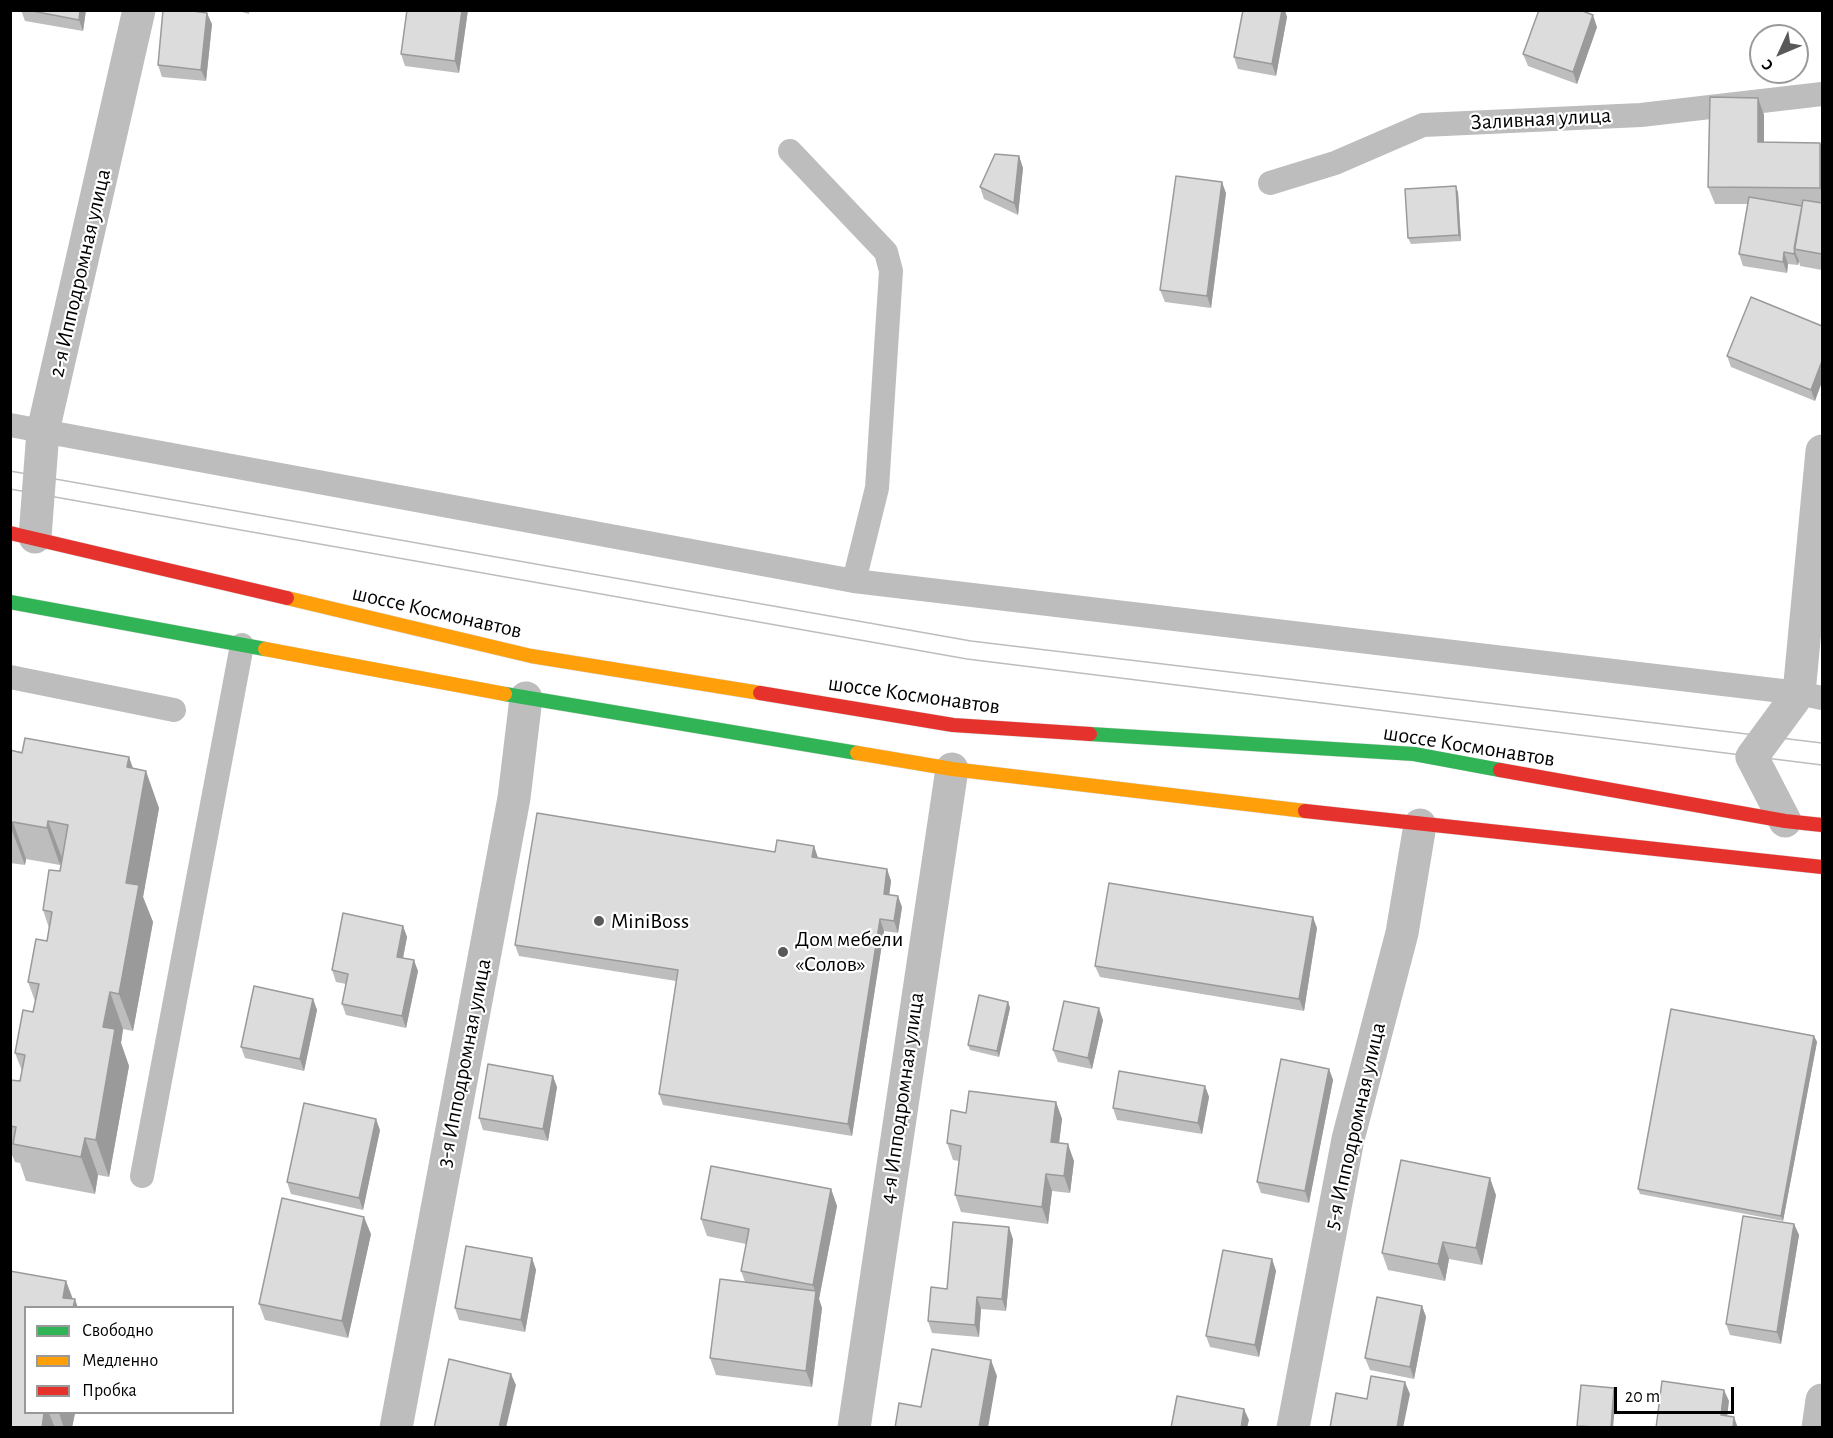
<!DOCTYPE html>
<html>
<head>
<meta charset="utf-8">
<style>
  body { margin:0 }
  #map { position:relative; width:1833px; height:1438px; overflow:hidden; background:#fff; font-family:"Alegreya Sans",sans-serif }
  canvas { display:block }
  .frame { position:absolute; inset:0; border:12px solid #000; pointer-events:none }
  .legend { position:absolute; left:24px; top:1306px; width:210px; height:108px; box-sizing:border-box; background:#fff; border:2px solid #999; margin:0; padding:8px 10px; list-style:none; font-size:18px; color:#000 }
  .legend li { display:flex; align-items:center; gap:12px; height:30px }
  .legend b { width:30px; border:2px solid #999 }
  .north { position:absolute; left:1749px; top:24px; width:60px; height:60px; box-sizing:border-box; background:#fff; border:2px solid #999; border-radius:50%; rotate:226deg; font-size:16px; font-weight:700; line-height:24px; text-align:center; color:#000 }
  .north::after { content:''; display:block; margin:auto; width:21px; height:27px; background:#595959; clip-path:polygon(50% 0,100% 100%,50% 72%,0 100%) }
  .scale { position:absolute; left:1614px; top:1387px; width:120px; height:27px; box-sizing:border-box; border:3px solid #000; border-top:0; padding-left:8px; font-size:18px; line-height:21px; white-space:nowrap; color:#000; -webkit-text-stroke:4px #fff; paint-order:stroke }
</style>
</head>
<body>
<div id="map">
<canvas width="1833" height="1438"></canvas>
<div class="frame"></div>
<ul class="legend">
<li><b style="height:8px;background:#30b455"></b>Свободно</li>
<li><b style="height:8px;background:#ff9f0a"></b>Медленно</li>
<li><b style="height:8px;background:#e5322d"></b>Пробка</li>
</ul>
<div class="north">С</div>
<div class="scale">20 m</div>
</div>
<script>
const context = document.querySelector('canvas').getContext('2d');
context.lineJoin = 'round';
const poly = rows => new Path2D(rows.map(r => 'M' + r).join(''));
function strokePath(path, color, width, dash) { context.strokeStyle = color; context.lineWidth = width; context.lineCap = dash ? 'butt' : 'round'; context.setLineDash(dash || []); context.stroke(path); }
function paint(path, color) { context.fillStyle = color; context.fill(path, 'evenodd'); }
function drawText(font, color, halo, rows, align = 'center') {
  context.font = font + ' "Alegreya Sans",sans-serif'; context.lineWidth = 4.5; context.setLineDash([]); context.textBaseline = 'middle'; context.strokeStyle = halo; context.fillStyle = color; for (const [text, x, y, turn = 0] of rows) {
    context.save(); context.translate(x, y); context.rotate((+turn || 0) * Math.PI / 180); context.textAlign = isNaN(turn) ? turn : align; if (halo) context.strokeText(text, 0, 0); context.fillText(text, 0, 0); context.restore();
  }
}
const lane = poly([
  [790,151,886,252,891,271,877,488,854,581],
  [1270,183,1335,163,1423,125,1641,115,1822,94],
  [10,425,854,581,1799,693,1822,698],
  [10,677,174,710],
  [142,1176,242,645]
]);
const street = poly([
  [35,537,43,431,139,10],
  [1785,821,1752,757,1799,693,1822,451],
  [396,1428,514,798,526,698],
  [854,1428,952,769],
  [1293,1428,1348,1139,1402,933,1420,825],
  [1818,1428,1822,1400]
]);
const fast = poly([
  [10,602,265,649],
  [505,694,857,753],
  [1090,734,1414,754,1500,770]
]);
const slow = poly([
  [287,598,531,656,760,693],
  [265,649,505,694],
  [857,753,952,769,1305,811]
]);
const jam = poly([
  [10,533,287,598],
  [760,693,953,725,1090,734],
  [1500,770,1785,821,1822,825],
  [1305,811,1822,867]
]);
const tram = poly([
  [10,471,971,641,1822,743],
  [10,489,967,659,1822,765]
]);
const wall = poly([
  [21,10,86,10,83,31,25,21],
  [235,10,250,10,249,14],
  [407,10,468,10,459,73,405,66,401,54],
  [1287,17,1276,76,1238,69,1234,57],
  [212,24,206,81,162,77,158,65],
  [1597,27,1577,84,1528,66,1523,54],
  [1758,98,1764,115,1764,142,1822,149,1822,270,1800,266,1799,261,1798,265,1788,264,1787,273,1743,266,1739,254,1748,204,1715,204,1708,187],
  [1019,156,1023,168,1018,215,984,199,980,187],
  [1458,192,1461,241,1411,244,1408,238],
  [1226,193,1211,308,1165,302,1160,290],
  [1822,326,1815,401,1731,367,1727,356],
  [10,750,133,768,159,808,143,897,153,922,133,1031,123,1029,121,1043,129,1066,109,1177,98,1175,95,1194,26,1181,20,1163,15,1162,10,1150,10,1080,20,1081,22,1071,15,1053,33,1012,35,1001,28,982,47,941,49,928,43,910,60,871,63,859,62,858,60,865,26,859,25,865,10,863],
  [814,846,818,858,887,869,891,881,889,894,902,907,898,933,884,931,852,1136,663,1105,659,1094,676,981,519,956,515,945,775,852],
  [403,926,407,937,403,958,418,971,406,1028,346,1015,342,1004,346,984,336,982,332,970],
  [1317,928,1304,1011,1100,977,1095,966],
  [313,999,317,1010,304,1071,245,1058,241,1047],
  [1008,1002,1010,1008,999,1057,970,1050,968,1045],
  [1103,1020,1092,1069,1058,1062,1053,1050],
  [1814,1036,1817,1042,1783,1221,1640,1194,1638,1189],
  [1329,1069,1333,1080,1309,1203,1261,1193,1257,1182],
  [1205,1086,1209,1097,1202,1134,1117,1120,1113,1108],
  [557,1087,548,1141,483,1130,479,1118],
  [1056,1102,1062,1119,1059,1143,1074,1161,1070,1193,1052,1191,1048,1224,961,1212,955,1195,959,1161,953,1160,947,1143],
  [380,1130,363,1210,291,1194,287,1182],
  [831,1189,837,1206,819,1299,822,1308,812,1387,716,1375,710,1358,745,1282,741,1271,746,1244,707,1236,701,1219],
  [1496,1195,1482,1265,1449,1259,1445,1281,1388,1270,1382,1253],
  [1794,1224,1799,1235,1781,1344,1730,1335,1726,1324],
  [371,1234,348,1338,265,1320,259,1304],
  [1013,1239,1006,1311,981,1309,979,1337,932,1333,928,1321,947,1289],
  [532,1258,536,1270,525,1332,459,1320,455,1308],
  [1272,1259,1276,1271,1259,1357,1210,1347,1206,1336],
  [66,1281,73,1299,26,1413,75,1413,72,1428,10,1428],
  [1422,1306,1426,1317,1414,1379,1370,1370,1365,1358]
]);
const shadedWall = poly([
  [80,10,86,10,83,31,79,20],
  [462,10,468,10,459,73,455,61],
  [1282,10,1285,10,1287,17,1276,76,1272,64],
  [207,13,212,24,206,81,201,70],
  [1593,15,1597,27,1577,84,1573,72],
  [1758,98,1764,115,1764,159,1758,142],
  [1820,143,1822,149,1822,194,1820,188],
  [1019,156,1023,168,1018,215,1014,203],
  [1222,182,1226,193,1211,308,1207,296],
  [1456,186,1458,192,1461,241,1459,235],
  [1794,249,1799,261,1798,265,1794,254],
  [1784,252,1788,264,1787,273,1783,262],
  [1822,361,1822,382,1815,401,1811,390],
  [129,757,142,793,146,771,159,808,143,897,153,922,133,1031,119,994,127,767],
  [48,821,62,858,60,865,47,828],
  [13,822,26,859,25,865,11,828],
  [814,846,818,858,816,869,812,857],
  [887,869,891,881,888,905,884,894],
  [898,896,902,907,898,933,894,921],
  [1313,917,1317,928,1304,1011,1299,999],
  [880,919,884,931,852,1136,848,1124],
  [403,926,407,937,401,968,397,957],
  [414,960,418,971,406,1028,402,1016],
  [110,992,123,1029,121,1043,129,1066,109,1177,96,1140,103,1027],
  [313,999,317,1010,304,1071,300,1059],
  [1008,1002,1010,1008,999,1057,997,1051],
  [1099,1008,1103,1020,1092,1069,1088,1058],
  [1814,1036,1817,1042,1783,1221,1781,1216],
  [1329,1069,1333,1080,1309,1203,1305,1191],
  [553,1076,557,1087,548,1141,543,1129],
  [1205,1086,1209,1097,1202,1134,1198,1123],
  [1056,1102,1062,1119,1057,1159,1051,1142],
  [376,1119,380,1130,363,1210,359,1198],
  [85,1138,98,1175,95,1194,81,1157],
  [1068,1144,1074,1161,1070,1193,1064,1176],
  [1046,1174,1052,1191,1048,1224,1042,1207],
  [1490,1178,1496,1195,1482,1265,1476,1248],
  [831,1189,837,1206,819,1299,822,1308,812,1387,806,1371,816,1294,813,1285],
  [364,1217,371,1234,348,1338,342,1321],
  [1794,1224,1799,1235,1781,1344,1777,1332],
  [1009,1227,1013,1239,1006,1311,1002,1299],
  [1443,1242,1449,1259,1445,1281,1438,1264],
  [532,1258,536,1270,525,1332,521,1320],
  [1272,1259,1276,1271,1259,1357,1255,1345],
  [66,1281,74,1303,75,1299,78,1308,67,1308,63,1298],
  [977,1297,981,1309,979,1337,975,1325],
  [1422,1306,1426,1317,1414,1379,1410,1367],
  [991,1360,997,1376,988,1428,979,1428],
  [511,1374,516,1385,506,1428,499,1428],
  [1405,1382,1410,1394,1403,1428,1397,1428],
  [1614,1388,1616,1394,1613,1428,1611,1428],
  [1724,1390,1729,1401,1726,1427,1721,1415],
  [1244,1409,1249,1420,1247,1428,1241,1428],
  [44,1413,49,1413,55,1428,42,1428],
  [59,1413,75,1413,72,1428,64,1428],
  [1734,1417,1738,1428,1733,1428]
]);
const building = poly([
  [27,10,80,10,79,20,27,10],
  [163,10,186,10,207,13,201,70,158,65,163,10],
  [407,10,462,10,455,61,401,54,407,10],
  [1243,10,1282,10,1272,64,1234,57,1243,10],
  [1539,10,1580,10,1593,15,1573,72,1523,54,1539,10],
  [1710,97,1758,98,1758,142,1820,143,1820,188,1708,187,1710,97],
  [995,154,1019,156,1014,203,980,187,995,154],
  [1176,176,1222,182,1207,296,1160,290,1176,176],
  [1456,186,1459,235,1408,238,1405,189,1456,186],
  [1749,197,1802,206,1794,254,1784,252,1783,262,1739,254,1749,197],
  [1803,200,1822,203,1822,254,1794,249,1803,200],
  [1751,297,1822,326,1822,361,1811,390,1727,356,1751,297],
  [25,738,129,757,127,767,146,771,126,883,139,885,119,994,110,992,103,1027,115,1029,96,1140,85,1138,81,1157,13,1144,16,1127,10,1126,10,1080,20,1081,25,1055,15,1053,23,1010,33,1012,39,984,28,982,36,939,47,941,52,912,43,910,49,870,60,871,68,825,48,821,47,828,13,822,11,828,10,828,10,750,22,753,25,738],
  [537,813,775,852,777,840,814,846,812,857,887,869,884,894,898,896,894,921,880,919,848,1124,659,1094,678,970,515,945,537,813],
  [1109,883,1313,917,1299,999,1095,966,1109,883],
  [343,913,403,926,397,957,414,960,402,1016,342,1004,348,974,332,970,343,913],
  [254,986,313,999,300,1059,241,1047,254,986],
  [979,995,1008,1002,997,1051,968,1045,979,995],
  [1064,1001,1099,1008,1088,1058,1053,1050,1064,1001],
  [1671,1009,1814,1036,1781,1216,1638,1189,1671,1009],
  [1281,1059,1329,1069,1305,1191,1257,1182,1281,1059],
  [488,1064,553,1076,543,1129,479,1118,488,1064],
  [1119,1071,1205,1086,1198,1123,1113,1108,1119,1071],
  [969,1091,1056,1102,1051,1142,1068,1144,1064,1176,1046,1174,1042,1207,955,1195,961,1146,947,1143,951,1110,966,1113,969,1091],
  [304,1103,376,1119,359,1198,287,1182,304,1103],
  [1401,1160,1490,1178,1476,1248,1443,1242,1438,1264,1382,1253,1401,1160],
  [711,1166,831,1189,813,1285,741,1271,749,1229,701,1219,711,1166],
  [282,1198,364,1217,342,1321,259,1304,282,1198],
  [1743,1216,1794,1224,1777,1332,1726,1324,1743,1216],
  [953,1222,1009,1227,1002,1299,977,1297,975,1325,928,1321,931,1287,947,1289,953,1222],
  [466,1246,532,1258,521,1320,455,1308,466,1246],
  [1223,1250,1272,1259,1255,1345,1206,1336,1223,1250],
  [10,1271,66,1281,63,1298,75,1299,73,1308,26,1308,26,1413,44,1413,42,1428,10,1428,10,1271],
  [720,1279,816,1291,806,1371,710,1358,720,1279],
  [1377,1297,1422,1306,1410,1367,1365,1358,1377,1297],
  [932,1349,991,1360,979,1428,895,1428,899,1403,921,1407,932,1349],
  [449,1359,511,1374,499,1428,434,1428,449,1359],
  [1371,1376,1405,1382,1397,1428,1330,1428,1336,1393,1367,1399,1371,1376],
  [1662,1381,1724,1390,1721,1415,1734,1417,1733,1428,1656,1428,1662,1381],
  [1581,1385,1614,1388,1611,1428,1577,1426,1581,1385],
  [1177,1396,1244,1409,1241,1428,1171,1428,1177,1396]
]);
const markers = [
  [599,921,6,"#595959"],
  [783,952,6,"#595959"]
];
const streetNames = [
  ["Заливная улица",1541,119,-3],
  ["2-я Ипподромная улица",80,273,-77],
  ["шоссе Космонавтов",437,612,13],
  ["шоссе Космонавтов",914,695,8],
  ["шоссе Космонавтов",1469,746,9],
  ["3-я Ипподромная улица",464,1063,-79],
  ["4-я Ипподромная улица",902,1098,-82],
  ["5-я Ипподромная улица",1355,1126,-77]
];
const poiNames = [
  ["MiniBoss",611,921],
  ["Дом мебели",795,939],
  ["«Солов»",795,964]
];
strokePath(fast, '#dbdbdb', 15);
strokePath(slow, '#dbdbdb', 15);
strokePath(jam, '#dbdbdb', 15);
strokePath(lane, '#bdbdbd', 24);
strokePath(street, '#bdbdbd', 33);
strokePath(fast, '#30b455', 14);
strokePath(slow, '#ff9f0a', 14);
strokePath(jam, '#e5322d', 14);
strokePath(tram, '#bdbdbd', 1.5);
paint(wall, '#bdbdbd');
paint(shadedWall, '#9a9a9a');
paint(building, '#dcdcdc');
strokePath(building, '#9a9a9a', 1.5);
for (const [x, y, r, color] of markers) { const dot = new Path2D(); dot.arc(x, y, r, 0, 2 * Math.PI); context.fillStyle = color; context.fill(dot); strokePath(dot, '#fff', 2); }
drawText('22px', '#000', '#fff', streetNames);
drawText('22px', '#000', '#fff', poiNames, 'left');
</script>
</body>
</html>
